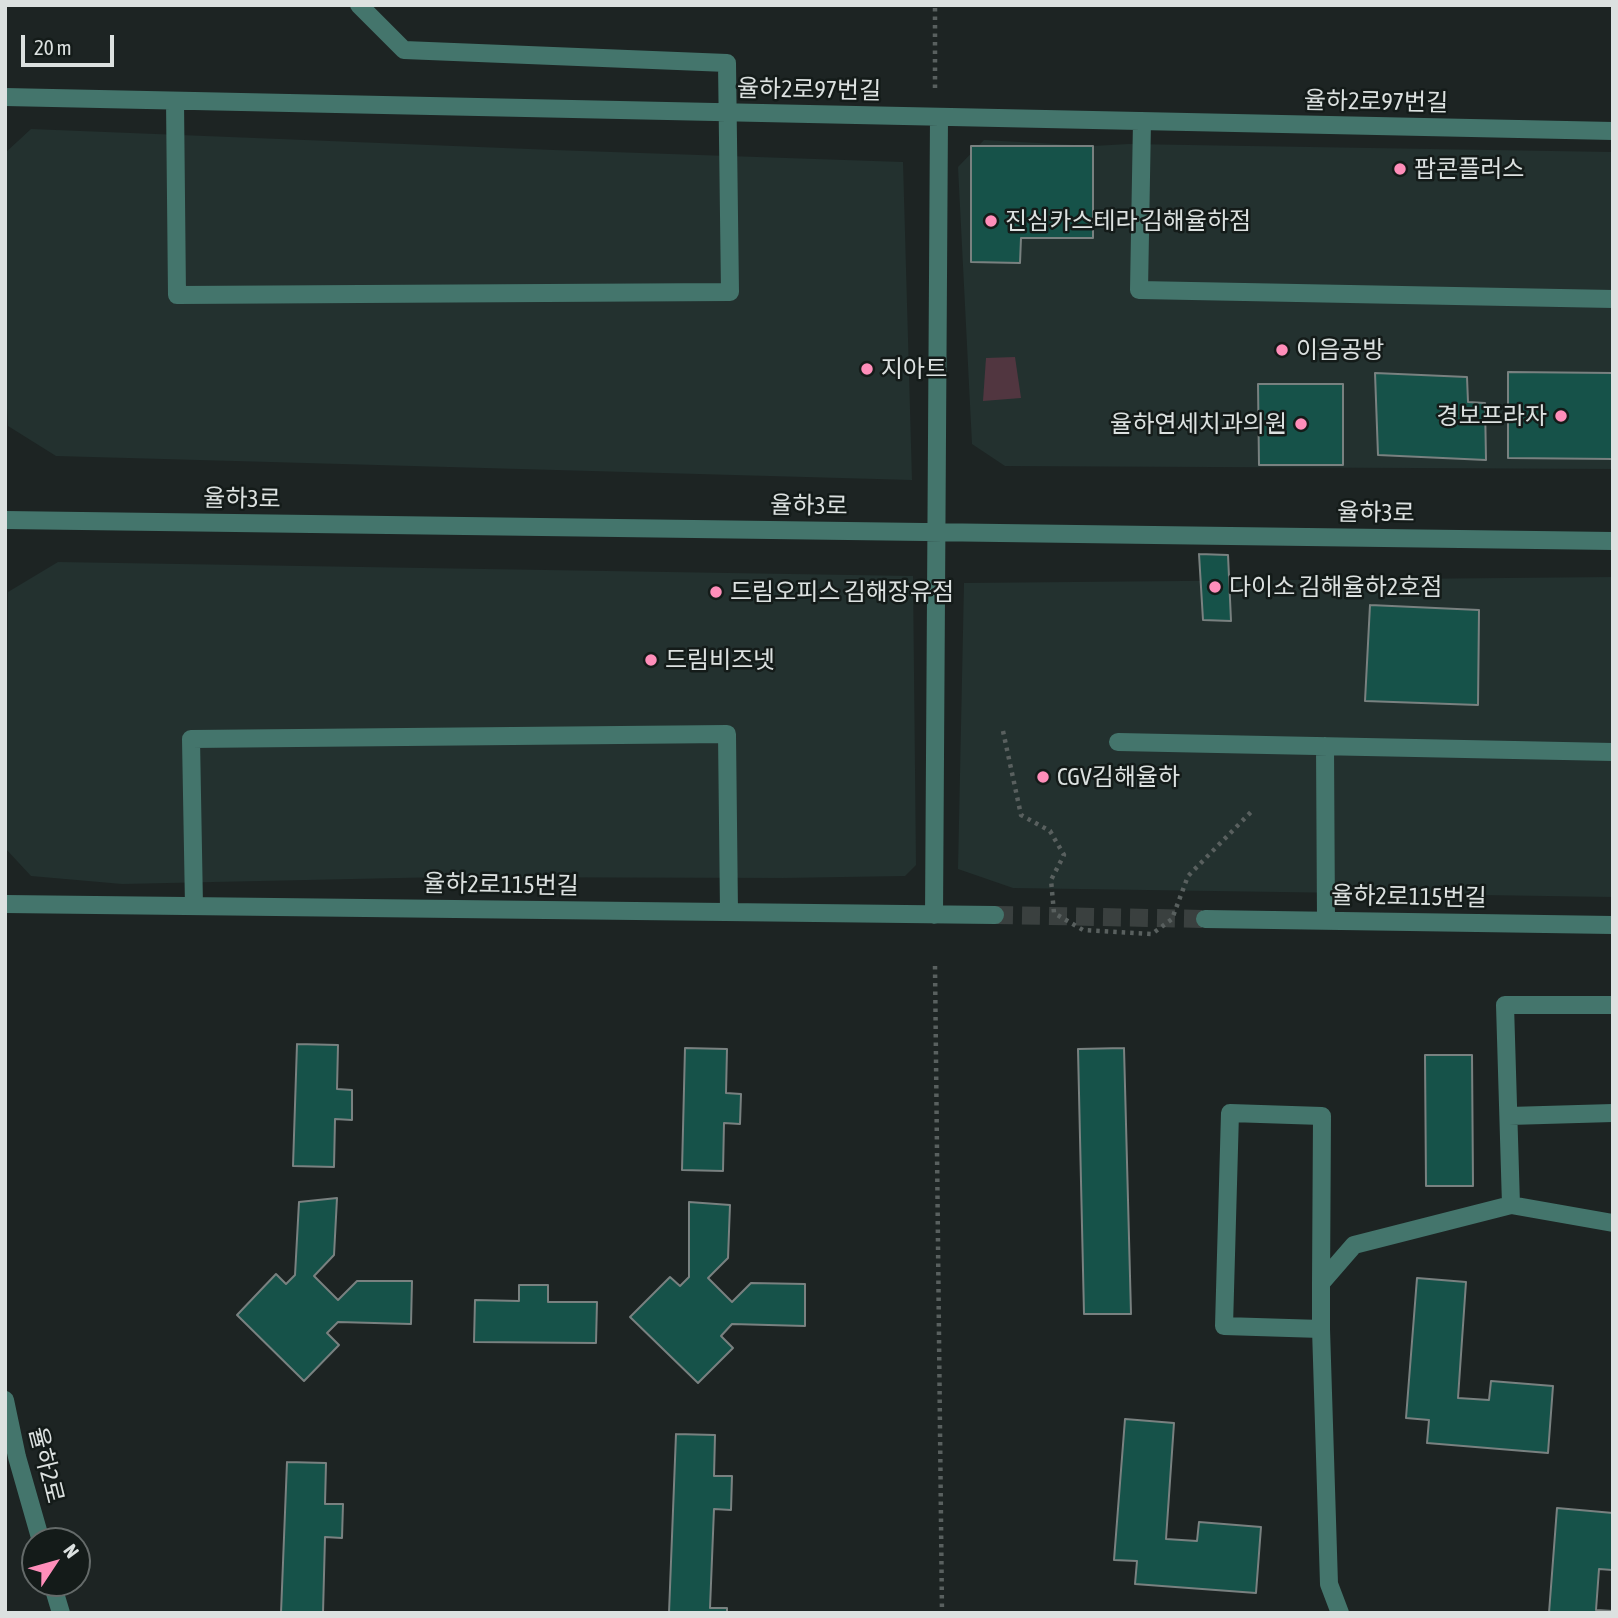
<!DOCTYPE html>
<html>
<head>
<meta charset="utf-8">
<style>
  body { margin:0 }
  #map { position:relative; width:1618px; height:1618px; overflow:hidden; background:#1d2423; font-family:"Asap Condensed",sans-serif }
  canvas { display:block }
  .frame { position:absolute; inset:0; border:7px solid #dce1e0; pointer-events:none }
  .north { position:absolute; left:21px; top:1527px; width:70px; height:70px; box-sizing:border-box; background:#141b19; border:2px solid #646a69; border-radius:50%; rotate:54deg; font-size:19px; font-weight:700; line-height:28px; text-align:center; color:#dce1e0 }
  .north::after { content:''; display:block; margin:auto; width:24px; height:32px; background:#ff8eba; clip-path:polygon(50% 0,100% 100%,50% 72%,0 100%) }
  .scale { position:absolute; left:21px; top:35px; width:93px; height:32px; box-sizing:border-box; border:4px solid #dce1e0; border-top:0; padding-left:9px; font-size:21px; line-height:24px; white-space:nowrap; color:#dce1e0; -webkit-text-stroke:5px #141b19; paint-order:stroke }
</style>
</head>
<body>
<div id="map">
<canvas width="1618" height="1618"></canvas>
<div class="frame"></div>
<div class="north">N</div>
<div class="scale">20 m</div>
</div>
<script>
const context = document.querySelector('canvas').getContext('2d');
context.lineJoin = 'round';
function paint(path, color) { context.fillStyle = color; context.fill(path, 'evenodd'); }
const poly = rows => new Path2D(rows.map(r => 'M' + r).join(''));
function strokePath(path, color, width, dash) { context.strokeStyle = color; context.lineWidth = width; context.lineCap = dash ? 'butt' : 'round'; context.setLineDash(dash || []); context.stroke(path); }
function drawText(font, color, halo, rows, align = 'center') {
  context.font = font + ' "Asap Condensed","Noto Sans KR",sans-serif'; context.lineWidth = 5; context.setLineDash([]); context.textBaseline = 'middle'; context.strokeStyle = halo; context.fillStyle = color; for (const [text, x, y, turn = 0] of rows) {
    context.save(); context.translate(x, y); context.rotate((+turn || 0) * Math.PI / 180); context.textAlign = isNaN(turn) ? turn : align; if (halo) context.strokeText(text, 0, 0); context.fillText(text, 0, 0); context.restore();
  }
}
const built = poly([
  [31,129,554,150,903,162,912,480,56,456,8,426,5,374,5,153],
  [984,140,1093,146,1129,144,1613,152,1613,469,1005,466,972,444,958,167],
  [58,562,913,576,916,865,905,876,783,878,445,877,122,884,31,876,5,848,8,592],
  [1613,577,1613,897,1013,888,958,869,964,583]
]);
const green = poly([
  [1015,357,1021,398,983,401,986,358]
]);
const building = poly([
  [971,146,1093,146,1093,238,1021,238,1020,263,971,262,971,146],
  [1508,372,1613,373,1613,459,1508,458,1508,372],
  [1375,373,1467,377,1468,402,1485,403,1486,460,1378,455,1375,373],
  [1258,384,1343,384,1343,465,1259,465,1258,384],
  [1199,554,1228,555,1231,621,1203,620,1199,554],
  [1370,605,1479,610,1478,705,1365,701,1370,605],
  [297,1044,338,1045,337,1089,352,1090,352,1120,335,1119,334,1167,293,1166,297,1044],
  [685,1048,727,1049,726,1093,741,1094,740,1124,724,1123,723,1171,682,1170,685,1048],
  [1124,1048,1131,1314,1084,1314,1078,1049,1124,1048],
  [1425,1055,1472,1055,1473,1186,1426,1186,1425,1055],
  [337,1198,334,1255,314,1276,338,1300,357,1281,412,1281,411,1324,338,1322,327,1333,339,1345,304,1381,237,1315,276,1274,286,1284,295,1275,299,1202,337,1198],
  [689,1202,730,1205,728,1258,708,1278,732,1302,751,1283,805,1284,805,1326,732,1324,721,1336,733,1348,698,1383,630,1317,670,1277,680,1286,689,1277,689,1202],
  [1417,1278,1466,1282,1458,1398,1489,1400,1491,1381,1553,1386,1548,1453,1427,1443,1429,1420,1406,1418,1417,1278],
  [519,1285,548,1285,548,1302,597,1302,596,1343,474,1342,475,1300,519,1301,519,1285],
  [1125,1419,1174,1423,1166,1539,1197,1541,1199,1522,1261,1527,1256,1593,1135,1584,1137,1561,1114,1560,1125,1419],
  [676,1434,715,1435,714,1476,732,1476,731,1510,714,1509,710,1608,727,1608,727,1613,669,1613,676,1434],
  [287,1462,326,1463,325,1504,343,1504,342,1538,325,1537,323,1613,281,1613,287,1462],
  [1557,1508,1613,1513,1612,1570,1599,1569,1596,1610,1613,1611,1613,1613,1549,1613,1557,1508]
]);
const minorTunnel = poly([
  [995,915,1205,919]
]);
const path = poly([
  [935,88,935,5],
  [1003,731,1021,815,1050,831,1064,855,1051,880,1054,913,1083,930,1152,934,1172,919,1188,876,1251,812],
  [935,966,942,1613]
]);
const minor = poly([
  [5,97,1613,131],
  [175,101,177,295,730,292,727,63,404,50,359,5],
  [1142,121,1139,290,1613,299],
  [5,520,1613,541],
  [1118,742,1613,752],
  [1325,746,1326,921],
  [5,904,995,915],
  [194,906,191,739,727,734,729,912],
  [934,915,939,117],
  [1205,919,1613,925],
  [1509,1116,1613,1113],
  [1511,1205,1505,1005,1613,1005],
  [1321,1329,1224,1326,1230,1113,1322,1116,1321,1283],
  [5,1400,17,1457,41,1541],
  [52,1583,61,1613],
  [1340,1613,1329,1584,1321,1329,1321,1283,1354,1245,1511,1205,1613,1223]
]);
const markers = [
  [1400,169,7,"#ff8eba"],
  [991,221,7,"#ff8eba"],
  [1282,350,7,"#ff8eba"],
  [867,369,7,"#ff8eba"],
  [1561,416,7,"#ff8eba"],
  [1301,424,7,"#ff8eba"],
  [1215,587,7,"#ff8eba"],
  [716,592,7,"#ff8eba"],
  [651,660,7,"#ff8eba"],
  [1043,777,7,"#ff8eba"]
];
const streetNames = [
  ["율하2로97번길",809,90,1],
  ["율하2로97번길",1376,102,1],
  ["율하3로",242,499,1],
  ["율하3로",809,506,1],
  ["율하3로",1376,513,1],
  ["율하2로115번길",501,885,1],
  ["율하2로115번길",1409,897,1],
  ["율하2로",46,1465,76]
];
const poiNames = [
  ["팝콘플러스",1414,169],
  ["진심카스테라 김해율하점",1005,221],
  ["이음공방",1296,350],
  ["지아트",881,369],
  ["경보프라자",1547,416,"right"],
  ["율하연세치과의원",1287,424,"right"],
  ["다이소 김해율하2호점",1229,587],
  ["드림오피스 김해장유점",730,592],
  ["드림비즈넷",665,660],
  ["CGV김해율하",1057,777]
];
paint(built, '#23312f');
paint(green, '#513640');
paint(building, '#165249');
strokePath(building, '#798180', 2);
strokePath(minorTunnel, '#3a403f', 18, [18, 9]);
strokePath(path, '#59605f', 4.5, [3.5, 5]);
strokePath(minor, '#44756c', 18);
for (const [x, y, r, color] of markers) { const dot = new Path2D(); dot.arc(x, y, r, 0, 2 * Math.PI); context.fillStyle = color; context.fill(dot); strokePath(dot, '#141b19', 2.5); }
drawText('24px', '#dce1e0', '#141b19', streetNames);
drawText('24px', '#dce1e0', '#141b19', poiNames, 'left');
</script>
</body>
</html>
